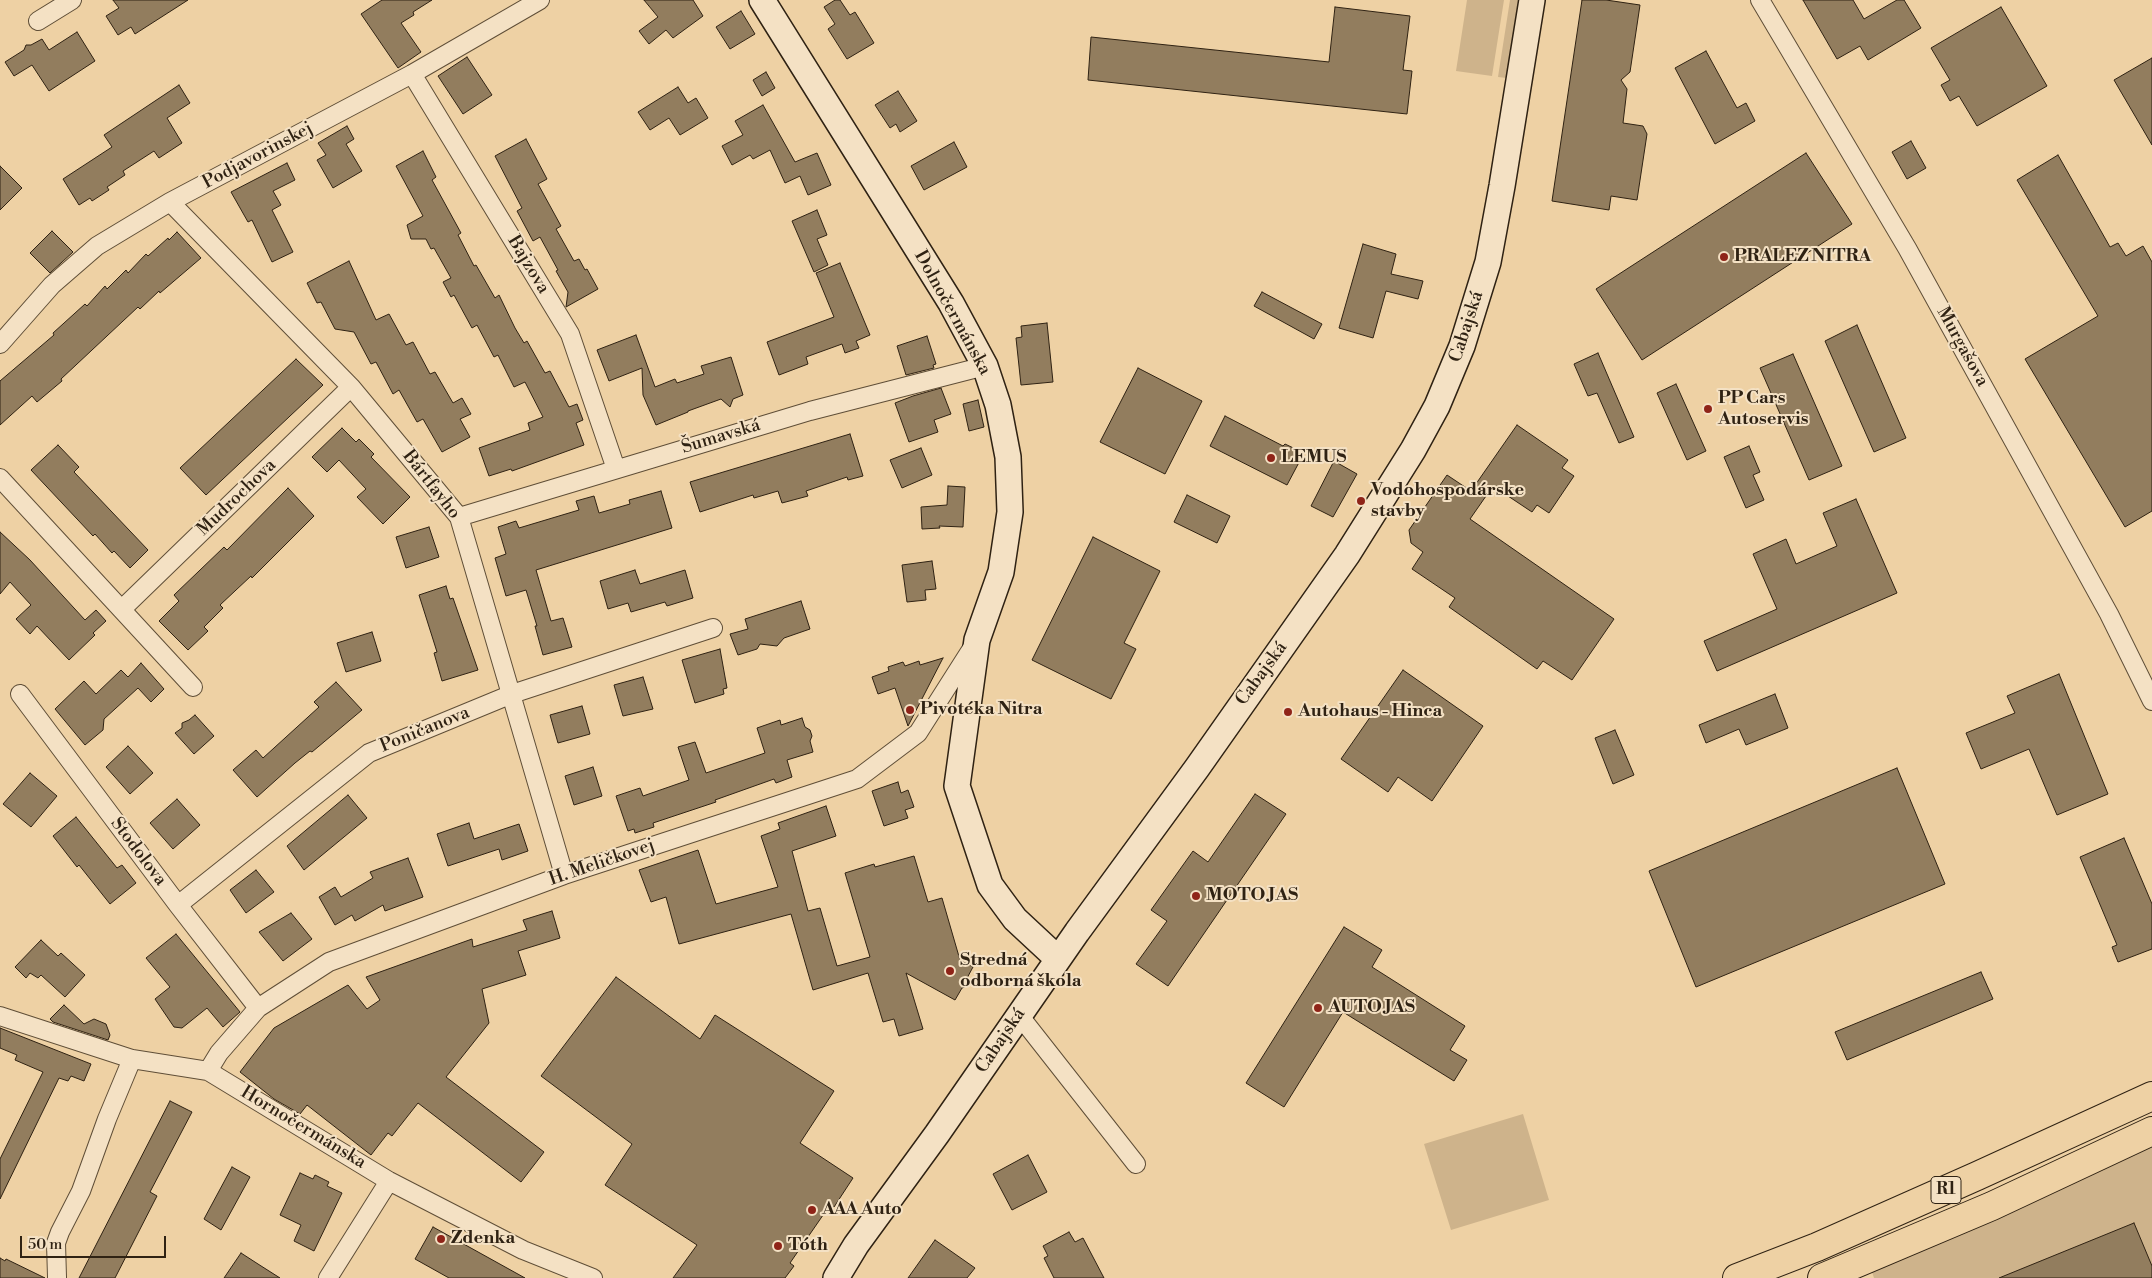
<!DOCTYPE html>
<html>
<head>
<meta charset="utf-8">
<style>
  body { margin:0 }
  #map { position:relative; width:2152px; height:1278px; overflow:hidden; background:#eed1a4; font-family:"Libre Bodoni",serif }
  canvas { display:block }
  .scale { position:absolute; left:20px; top:1236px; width:146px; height:22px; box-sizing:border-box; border:2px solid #2f2213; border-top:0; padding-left:6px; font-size:15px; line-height:18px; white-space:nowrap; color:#2f2213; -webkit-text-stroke:4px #f4e1c4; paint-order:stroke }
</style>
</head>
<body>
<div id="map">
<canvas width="2152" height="1278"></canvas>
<div class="scale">50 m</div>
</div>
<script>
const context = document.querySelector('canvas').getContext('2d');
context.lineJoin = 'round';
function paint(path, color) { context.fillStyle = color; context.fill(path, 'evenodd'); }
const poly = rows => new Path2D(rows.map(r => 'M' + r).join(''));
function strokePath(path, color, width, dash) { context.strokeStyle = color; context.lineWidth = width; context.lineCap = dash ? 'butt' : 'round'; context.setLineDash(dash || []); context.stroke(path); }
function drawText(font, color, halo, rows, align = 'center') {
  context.font = font + ' "Libre Bodoni",serif'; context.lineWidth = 4; context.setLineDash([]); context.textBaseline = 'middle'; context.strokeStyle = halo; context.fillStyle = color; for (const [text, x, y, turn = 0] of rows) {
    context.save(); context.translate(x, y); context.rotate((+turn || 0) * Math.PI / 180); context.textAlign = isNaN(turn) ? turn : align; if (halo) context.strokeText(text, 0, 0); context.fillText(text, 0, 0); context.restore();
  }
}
const green = poly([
  [1467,0,1504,0,1492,76,1456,71],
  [1510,0,1518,0,1507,78,1498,77],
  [1523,1114,1549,1200,1451,1230,1424,1144],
  [2152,1146,2152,1278,1874,1278,1872,1272]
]);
const building = poly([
  [113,0,188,0,135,34,131,27,118,35,106,16,119,8,113,0],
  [382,0,432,0,413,12,414,15,401,23,421,52,398,68,361,14,382,0],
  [644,0,693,0,703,16,673,38,666,30,649,44,639,31,658,17,644,0],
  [835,0,840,0,850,15,855,12,874,43,847,59,828,29,835,24,824,7,835,0],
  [1582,0,1606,0,1640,5,1630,72,1621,80,1627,89,1623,123,1643,126,1647,134,1637,200,1611,196,1609,210,1552,201,1582,0],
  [1803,0,1853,0,1864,19,1897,0,1904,0,1921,28,1868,60,1860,46,1837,59,1803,0],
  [1335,7,1410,16,1403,70,1412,71,1407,114,1088,80,1091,37,1329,62,1335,7],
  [2001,7,2047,86,1977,126,1959,96,1950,101,1941,85,1950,80,1931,48,2001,7],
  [741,11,755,34,730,49,716,27,741,11],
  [77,32,95,61,49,91,32,65,14,76,5,62,24,50,26,45,31,45,42,39,49,50,77,32],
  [1706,51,1737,108,1746,103,1755,121,1715,144,1675,68,1706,51],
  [467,57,492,95,463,114,438,76,467,57],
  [2152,58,2152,145,2114,80,2152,58],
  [766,72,775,88,762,96,753,80,766,72],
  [179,85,190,103,167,118,182,143,159,158,154,151,123,171,125,175,107,187,109,190,92,201,90,198,79,205,63,179,112,147,104,135,179,85],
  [678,87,688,103,696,98,708,118,680,135,669,118,650,130,638,112,678,87],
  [898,91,917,121,900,132,896,124,890,128,875,105,898,91],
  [763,105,795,162,817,153,831,185,808,195,800,176,785,183,770,150,753,159,750,155,732,165,722,146,743,135,735,121,763,105],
  [347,126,354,139,346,144,362,171,333,188,317,160,326,155,318,143,347,126],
  [526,139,547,179,538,184,561,226,556,229,574,261,579,259,585,270,587,269,598,289,566,307,568,292,556,271,558,270,540,237,533,241,517,211,522,208,495,156,526,139],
  [1911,141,1926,168,1907,179,1892,152,1911,141],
  [954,142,967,167,924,190,911,166,954,142],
  [423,151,436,177,432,180,461,233,458,235,474,266,476,265,495,298,499,295,515,328,524,343,527,341,545,373,550,371,569,407,577,404,583,420,576,423,584,445,512,471,511,469,489,476,479,448,530,430,528,423,543,417,525,382,514,387,498,355,494,357,477,325,472,328,454,295,451,297,443,282,451,278,434,248,431,249,426,239,411,239,407,225,423,216,396,166,423,151],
  [1806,153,1852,224,1642,360,1596,289,1806,153],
  [2058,155,2110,247,2118,243,2126,256,2143,246,2152,262,2152,511,2125,527,2025,359,2098,316,2017,180,2058,155],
  [287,163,295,180,273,191,281,205,272,210,293,252,272,262,252,220,248,222,231,192,287,163],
  [0,166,22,188,0,210,0,166],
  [817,210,827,235,817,239,828,265,814,272,792,221,817,210],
  [52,231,73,252,50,273,30,253,52,231],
  [177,232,201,258,160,293,159,291,140,309,138,307,61,379,62,381,37,402,32,396,0,425,0,381,54,335,53,333,85,304,87,306,105,286,107,289,126,270,128,273,146,254,148,256,168,238,169,240,177,232],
  [1363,244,1396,254,1391,274,1423,281,1418,299,1386,291,1373,338,1339,328,1363,244],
  [349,261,376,320,389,314,406,345,413,342,430,374,435,372,453,403,462,398,471,414,460,419,470,437,442,452,423,419,417,422,399,390,393,394,376,362,371,364,354,332,335,329,321,302,317,303,307,283,349,261],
  [840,263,870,335,856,341,859,348,845,353,842,344,806,357,808,364,779,375,767,342,834,317,816,273,840,263],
  [1262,292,1322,324,1314,339,1254,306,1262,292],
  [1047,323,1053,382,1021,385,1016,338,1022,337,1021,326,1047,323],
  [1857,325,1906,438,1874,452,1825,341,1857,325],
  [636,335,655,387,675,379,677,383,704,374,701,366,731,357,743,395,733,399,730,407,721,399,688,411,688,412,656,425,643,395,642,368,609,381,597,350,636,335],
  [927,336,936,364,933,365,934,368,906,375,897,346,927,336],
  [1598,353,1634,437,1619,443,1597,393,1588,396,1574,364,1598,353],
  [1793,354,1842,466,1809,480,1760,368,1793,354],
  [296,359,323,385,206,495,180,468,296,359],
  [1138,368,1202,401,1165,474,1100,442,1138,368],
  [1676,384,1706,451,1687,460,1657,393,1676,384],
  [941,388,951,414,934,420,938,432,909,442,895,403,913,396,941,388],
  [978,400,984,427,969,431,963,404,978,400],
  [1225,416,1283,446,1285,444,1304,453,1287,485,1210,446,1225,416],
  [1517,425,1568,460,1562,468,1574,476,1549,513,1537,505,1532,512,1493,486,1470,519,1614,619,1572,680,1543,661,1537,669,1449,607,1455,598,1412,569,1423,552,1411,543,1409,530,1447,475,1471,491,1517,425],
  [342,428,356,442,359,439,374,454,371,457,410,497,383,524,357,497,366,489,339,460,327,472,312,457,342,428],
  [850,434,863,476,848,480,847,477,806,491,808,496,782,503,778,491,754,498,753,495,700,512,690,482,850,434],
  [58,445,79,467,74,472,148,550,130,568,114,551,112,553,95,534,93,536,31,470,58,445],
  [1749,446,1760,472,1753,475,1764,500,1746,508,1724,457,1749,446],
  [921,448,932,475,902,488,890,460,921,448],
  [1334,461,1357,474,1333,517,1311,506,1334,461],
  [948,486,965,487,963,527,939,526,940,528,922,529,921,507,947,505,948,486],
  [288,488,314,516,252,578,251,576,220,605,223,608,204,627,208,631,188,650,159,621,179,601,174,595,224,547,227,550,288,488],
  [661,491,672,528,536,570,551,621,563,618,572,647,543,655,535,626,537,626,526,590,506,596,495,558,506,554,498,527,516,521,519,528,579,510,576,501,594,496,599,513,630,504,629,500,661,491],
  [1187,495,1230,516,1217,543,1174,522,1187,495],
  [1856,499,1897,593,1717,671,1704,641,1777,609,1753,554,1786,539,1796,564,1837,546,1823,513,1856,499],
  [429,527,439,557,406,568,396,537,429,527],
  [0,532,30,560,85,620,96,610,106,621,93,633,95,635,69,660,37,626,30,634,16,619,31,605,10,582,0,594,0,532],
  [1093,537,1160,571,1124,643,1136,649,1111,699,1032,660,1093,537],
  [932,561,936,589,925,590,926,600,907,602,902,565,932,561],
  [635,570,640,584,685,570,693,598,667,606,665,602,631,612,628,603,608,609,600,581,635,570],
  [446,586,450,599,453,598,478,670,442,681,434,653,437,652,419,595,446,586],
  [801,601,810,629,784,638,777,646,760,644,757,649,738,655,730,634,748,629,745,619,801,601],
  [372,632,381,661,346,672,337,643,372,632],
  [720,649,727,688,723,689,724,694,695,703,682,660,720,649],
  [943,658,908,726,895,688,878,694,872,677,889,671,888,667,903,662,905,666,919,661,920,665,943,658],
  [141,663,164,689,151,702,138,688,104,719,103,730,85,745,55,709,84,681,96,694,121,670,128,677,141,663],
  [1403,670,1483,726,1432,801,1398,777,1388,792,1341,759,1403,670],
  [2059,674,2108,794,2057,815,2029,749,1981,769,1966,733,2015,713,2007,696,2059,674],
  [643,677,653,709,623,716,614,685,643,677],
  [336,682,362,710,312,752,310,751,295,763,257,797,233,770,256,750,263,758,319,707,314,702,336,682],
  [1775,694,1788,728,1746,745,1739,729,1706,743,1699,725,1775,694],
  [582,706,590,734,558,743,550,715,582,706],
  [195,715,214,736,194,754,175,733,182,728,182,723,189,720,195,715],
  [802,718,805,727,810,730,812,736,810,741,813,752,787,760,792,777,776,783,774,779,715,800,716,802,653,823,654,827,635,833,634,829,628,831,616,796,640,788,643,796,689,780,678,747,695,742,706,773,765,753,757,728,780,720,781,725,802,718],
  [1615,730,1634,775,1613,784,1595,738,1615,730],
  [128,746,153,773,130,794,106,767,128,746],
  [593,767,602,796,574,805,565,776,593,767],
  [1897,768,1945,884,1696,987,1649,871,1897,768],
  [30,773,57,796,31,827,3,804,30,773],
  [898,782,901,793,908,790,914,807,905,810,908,818,884,826,872,791,898,782],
  [1255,794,1286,814,1168,986,1136,964,1167,921,1151,910,1193,851,1208,862,1255,794],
  [348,795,367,818,304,870,287,846,348,795],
  [177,799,200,825,173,849,150,823,177,799],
  [826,806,836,836,792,851,808,911,820,908,837,966,870,957,845,873,874,864,875,867,914,856,928,902,942,898,960,960,973,967,966,980,968,986,962,988,955,1000,906,973,923,1029,899,1036,894,1019,883,1022,868,973,813,990,791,914,679,944,666,897,651,902,639,870,698,850,716,904,778,887,761,836,780,829,778,823,826,806],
  [76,817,117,868,122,865,136,883,110,904,79,865,77,867,53,836,76,817],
  [469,823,474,839,519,824,528,851,502,860,499,849,448,866,437,834,469,823],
  [2124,838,2152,904,2152,949,2118,962,2112,947,2117,945,2080,857,2124,838],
  [408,858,423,897,385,911,383,905,355,921,352,915,335,925,319,897,335,887,341,897,373,878,370,872,408,858],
  [256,870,274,892,246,913,230,890,256,870],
  [552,911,560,938,518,951,526,975,482,989,489,1023,446,1077,544,1152,521,1182,418,1103,392,1136,388,1133,371,1155,307,1105,300,1114,274,1099,240,1072,274,1028,348,985,367,1009,380,1000,366,977,472,939,473,947,527,930,523,920,552,911],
  [291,913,312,939,283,961,259,932,291,913],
  [1344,927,1382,950,1372,967,1465,1026,1450,1050,1467,1060,1454,1081,1343,1012,1284,1107,1246,1083,1344,927],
  [176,934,240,1012,223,1027,207,1008,182,1028,174,1027,155,999,170,987,146,958,176,934],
  [41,940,58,956,61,953,85,975,65,997,41,975,38,978,30,973,26,978,15,967,41,940],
  [1981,972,1993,999,1847,1060,1835,1032,1981,972],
  [616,977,700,1039,715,1015,834,1091,800,1143,853,1178,834,1207,830,1205,790,1263,794,1266,785,1278,673,1278,697,1245,605,1185,632,1144,541,1076,616,977],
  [64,1005,84,1024,94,1019,106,1024,110,1035,108,1040,53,1022,50,1019,64,1005],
  [0,1028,91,1064,84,1081,71,1076,68,1081,59,1078,0,1199,0,1159,43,1072,15,1060,17,1055,0,1048,0,1028],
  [170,1101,192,1112,150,1192,157,1196,115,1278,79,1278,170,1101],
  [1028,1155,1047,1192,1012,1210,993,1174,1028,1155],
  [232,1167,250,1177,221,1230,204,1219,232,1167],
  [300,1173,313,1179,315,1175,329,1182,327,1186,342,1193,314,1251,294,1241,301,1225,280,1215,300,1173],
  [2134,1223,2152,1266,2152,1278,1999,1278,2134,1223],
  [433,1227,525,1278,449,1278,415,1259,433,1227],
  [1069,1232,1075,1242,1083,1238,1104,1278,1054,1278,1044,1258,1048,1256,1043,1246,1069,1232],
  [935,1240,975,1268,967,1278,908,1278,935,1240],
  [241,1253,258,1264,280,1278,224,1278,241,1253],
  [0,1258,5,1261,6,1259,45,1278,0,1278,0,1258]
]);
const street = poly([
  [1760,0,1907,248,2109,614,2152,701],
  [38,21,72,0],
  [412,74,570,334,616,469],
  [170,202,351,387,459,517,564,875],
  [0,344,52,285,97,246,170,202,412,74,540,0],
  [0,478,193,687],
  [459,517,810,411,985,366],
  [122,609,351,387],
  [20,694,178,905,258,1008],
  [178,905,369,753,512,694,713,628],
  [1019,1015,1136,1164],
  [0,1016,132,1059,208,1071,389,1181,523,1250,593,1278],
  [208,1071,219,1053,258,1008,329,962,564,875,857,779,918,733,974,645],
  [57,1277,56,1243,60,1232,81,1191,107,1119,132,1059],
  [328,1278,389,1181]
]);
const secondary = poly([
  [762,0,951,303,985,366,998,405,1008,457,1010,512,1001,572,977,640,957,786,990,885,1015,919,1058,959],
  [836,1278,856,1245,937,1134,1077,932,1197,768,1347,555,1413,450,1437,406,1462,346,1488,262,1502,186,1532,0]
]);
const highway = poly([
  [1737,1278,1817,1247,1977,1176,2152,1096],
  [1822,1278,1992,1206,2152,1131]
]);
const markers = [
  [1724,257,5,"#8f2418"],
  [1708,409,5,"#8f2418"],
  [1271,458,5,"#8f2418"],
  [1361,501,5,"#8f2418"],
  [910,710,5,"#8f2418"],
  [1288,712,5,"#8f2418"],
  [1196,896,5,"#8f2418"],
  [950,971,5,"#8f2418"],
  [1318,1008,5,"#8f2418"],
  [812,1210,5,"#8f2418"],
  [441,1239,5,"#8f2418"],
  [778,1246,5,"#8f2418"]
];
const shields = [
  [1946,1190,30]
];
const shieldNames = [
  ["R1",1946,1190]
];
const streetNames = [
  ["Podjavorinskej",258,156,-28],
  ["Bajzova",528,265,59],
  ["Dolnočermánska",952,313,61],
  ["Cabajská",1467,327,-72],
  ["Murgašova",1962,347,61],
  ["Šumavská",721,437,-17],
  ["Bártfayho",431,485,52],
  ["Mudrochova",237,498,-44],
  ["Cabajská",1262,674,-54],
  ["Poničanova",425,730,-22],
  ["Stodolova",138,852,53],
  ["H. Meličkovej",602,863,-19],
  ["Cabajská",1001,1041,-56],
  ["Hornočermánska",303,1128,31]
];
const poiNames = [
  ["PRALEZ NITRA",1734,257],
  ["PP Cars",1718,399],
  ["Autoservis",1718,420],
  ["LEMUS",1281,458],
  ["Vodohospodárske",1371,491],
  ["stavby",1371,512],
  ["Pivotéka Nitra",920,710],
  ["Autohaus - Hinca",1298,712],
  ["MOTO JAS",1206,896],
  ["Stredná",960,961],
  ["odborná škola",960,982],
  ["AUTO JAS",1328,1008],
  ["AAA Auto",822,1210],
  ["Zdenka",451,1239],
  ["Tóth",788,1246]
];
paint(green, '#ceb38b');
paint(building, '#927d5e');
strokePath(building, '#2f2213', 1);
strokePath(street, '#5f4e37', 20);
strokePath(secondary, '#2f2213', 28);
strokePath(highway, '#2f2213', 30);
strokePath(street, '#f4e1c4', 18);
strokePath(secondary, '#f4e1c4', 25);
strokePath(highway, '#eed1a4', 28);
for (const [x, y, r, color] of markers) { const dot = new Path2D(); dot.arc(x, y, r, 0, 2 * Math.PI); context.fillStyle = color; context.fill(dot); strokePath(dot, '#f4e1c4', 2); }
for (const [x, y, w] of shields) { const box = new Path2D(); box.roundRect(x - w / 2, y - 13.5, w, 27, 4); context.fillStyle = '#f4e1c4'; context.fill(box); strokePath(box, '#2f2213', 1); }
drawText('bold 16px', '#2f2213', null, shieldNames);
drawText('18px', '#2f2213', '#f4e1c4', streetNames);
drawText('bold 18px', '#2f2213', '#f4e1c4', poiNames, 'left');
</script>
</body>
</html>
